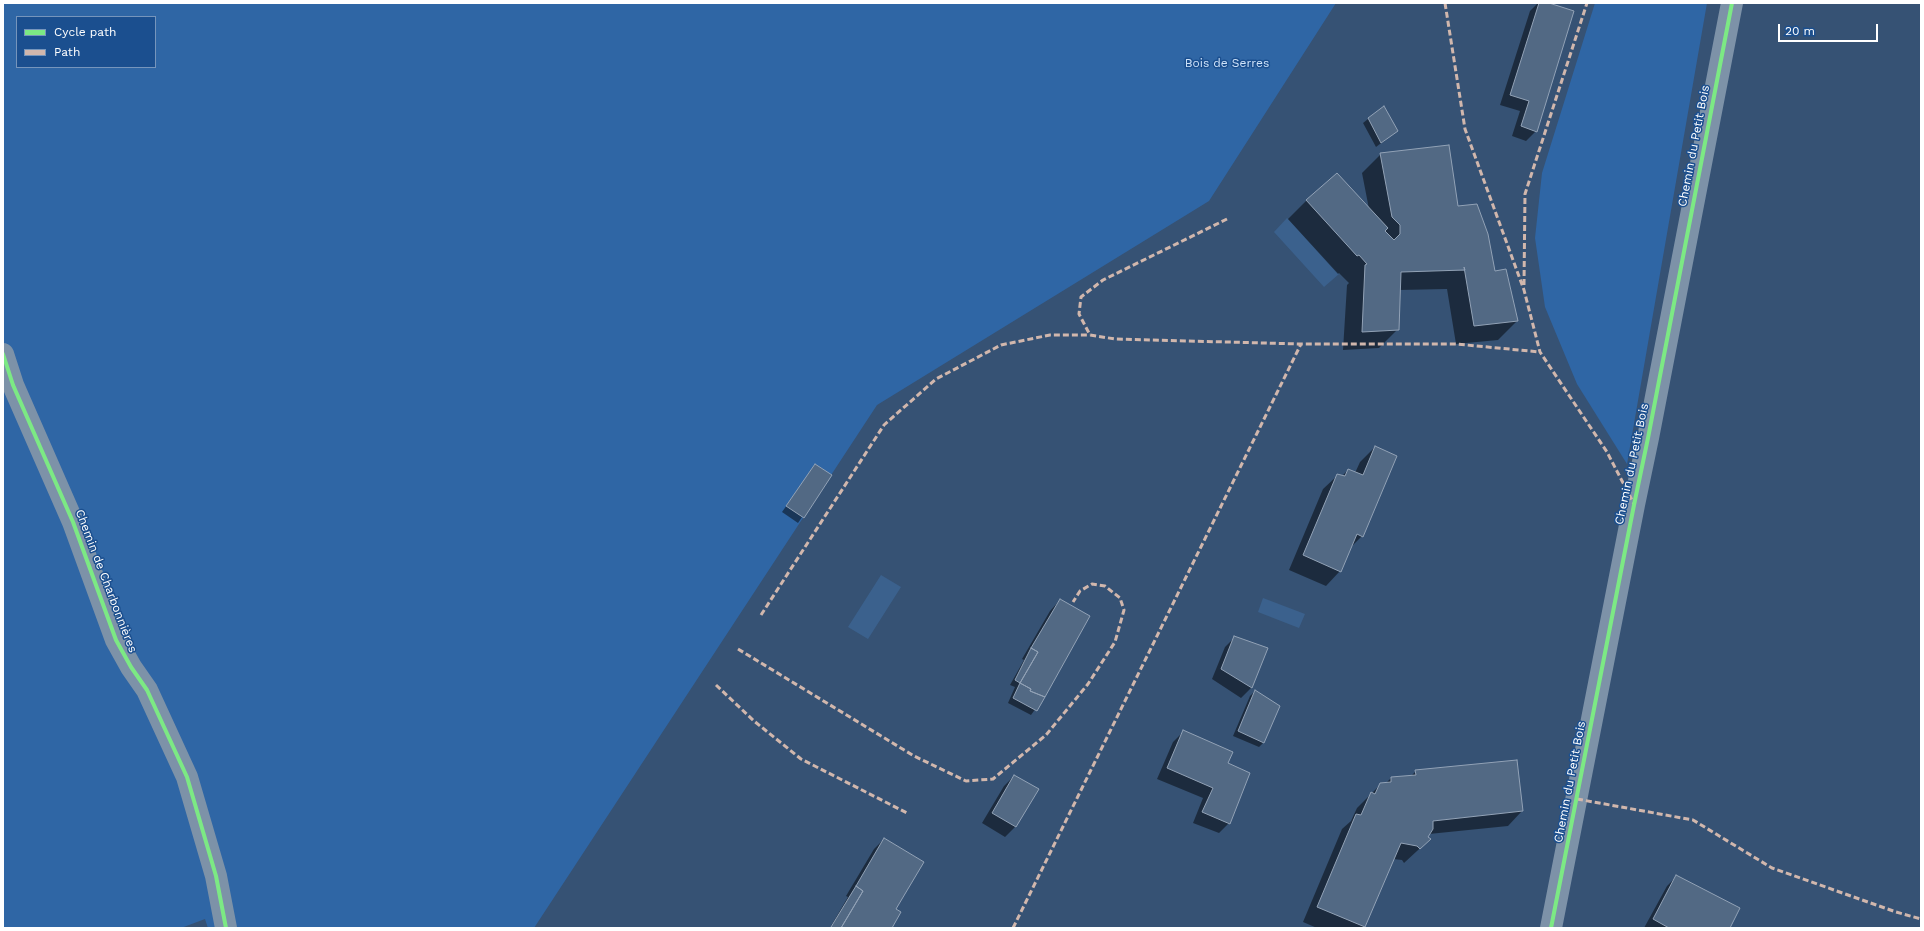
<!DOCTYPE html>
<html>
<head>
<meta charset="utf-8">
<style>
  body { margin:0 }
  #map { position:relative; width:1924px; height:931px; overflow:hidden; background:#365274; font-family:"Work Sans",sans-serif }
  canvas { display:block }
  .frame { position:absolute; inset:0; border:4px solid #fff; pointer-events:none }
  .legend { position:absolute; left:16px; top:16px; width:140px; height:52px; box-sizing:border-box; background:#1b4f8f; border:1px solid #7695bc; margin:0; padding:5px 7px; list-style:none; font-size:12px; color:#fff }
  .legend li { display:flex; align-items:center; gap:8px; height:20px }
  .legend b { width:20px; border:1px solid #7695bc }
  .scale { position:absolute; left:1778px; top:24px; width:100px; height:18px; box-sizing:border-box; border:2px solid #fff; border-top:0; padding-left:5px; font-size:12px; line-height:14px; white-space:nowrap; color:#fff; -webkit-text-stroke:3px #1b4f8f; paint-order:stroke }
</style>
</head>
<body>
<div id="map">
<canvas width="1924" height="931"></canvas>
<div class="frame"></div>
<ul class="legend">
<li><b style="height:5px;background:#7ce984"></b>Cycle path</li>
<li><b style="height:5px;background:#d1b7ad"></b>Path</li>
</ul>
<div class="scale">20 m</div>
</div>
<script>
const context = document.querySelector('canvas').getContext('2d');
context.lineJoin = 'round';
function paint(path, color) { context.fillStyle = color; context.fill(path, 'evenodd'); }
const poly = rows => new Path2D(rows.map(r => 'M' + r).join(''));
function strokePath(path, color, width, dash) { context.strokeStyle = color; context.lineWidth = width; context.lineCap = dash ? 'butt' : 'round'; context.setLineDash(dash || []); context.stroke(path); }
function drawText(font, color, halo, rows, align = 'center') {
  context.font = font + ' "Work Sans",sans-serif'; context.lineWidth = 3; context.setLineDash([]); context.textBaseline = 'middle'; context.strokeStyle = halo; context.fillStyle = color; for (const [text, x, y, turn = 0] of rows) {
    context.save(); context.translate(x, y); context.rotate((+turn || 0) * Math.PI / 180); context.textAlign = isNaN(turn) ? turn : align; if (halo) context.strokeText(text, 0, 0); context.fillText(text, 0, 0); context.restore();
  }
}
const green = poly([
  [3,3,1336,3,1209,201,877,405,534,928,208,928,205,919,181,928,3,928],
  [17,17,155,17,155,67,17,67],
  [1595,3,1707,3,1627,464,1577,384,1545,307,1535,238,1542,173]
]);
const water = poly([
  [1287,218,1339,274,1324,287,1274,232],
  [881,575,901,587,868,639,848,627],
  [1263,598,1305,614,1299,628,1258,612]
]);
const shadow = poly([
  [1538,3,1545,3,1536,131,1526,141,1512,136,1520,111,1500,105,1530,11],
  [1368,119,1397,131,1376,147,1363,123],
  [1381,154,1457,207,1494,273,1517,321,1498,340,1456,344,1447,289,1399,290,1398,329,1379,348,1343,350,1347,285,1349,283,1339,273,1338,274,1288,219,1307,200,1369,209,1362,173],
  [1375,447,1396,457,1362,536,1349,549,1340,571,1326,586,1289,570,1323,489,1338,475,1342,476,1348,470,1355,473,1360,462],
  [815,465,831,475,798,523,782,512],
  [1060,600,1044,697,1031,715,1008,703,1015,687,1010,685,1024,660,1022,659,1050,611],
  [1235,637,1267,649,1251,688,1241,698,1212,679,1225,647],
  [1255,691,1264,742,1259,747,1233,736,1250,696],
  [1183,732,1227,764,1229,823,1219,833,1193,823,1203,798,1157,779,1173,742],
  [1416,771,1522,811,1508,826,1429,834,1427,837,1430,839,1404,863,1402,860,1393,859,1363,928,1317,928,1303,922,1342,829,1351,821,1357,808,1381,784,1386,783,1391,778,1410,777],
  [1014,776,1038,790,1015,827,1005,837,982,823,1004,786],
  [884,839,894,909,890,928,835,928,831,926,848,897,846,896,874,849],
  [1677,876,1728,928,1644,928,1667,886]
]);
const building = poly([
  [1539,3,1549,3,1574,11,1537,132,1521,126,1529,101,1510,95,1539,3],
  [1384,106,1398,131,1381,143,1368,118,1384,106],
  [1449,145,1458,206,1477,204,1488,234,1495,271,1506,269,1518,321,1474,326,1464,267,1465,270,1401,272,1399,330,1362,332,1365,265,1367,264,1359,255,1357,256,1306,200,1337,173,1388,228,1385,231,1394,240,1400,234,1400,225,1392,217,1380,153,1449,145],
  [1375,446,1397,456,1363,537,1357,534,1341,572,1303,555,1337,474,1345,476,1348,469,1363,475,1375,446],
  [815,464,832,475,804,518,786,506,815,464],
  [1060,599,1090,616,1045,697,1030,691,1031,689,1020,683,1038,652,1031,648,1060,599],
  [1234,636,1268,648,1252,688,1221,669,1234,636],
  [1031,648,1038,652,1020,683,1015,680,1031,648],
  [1020,683,1031,689,1030,691,1045,697,1037,711,1013,698,1020,683],
  [1255,690,1280,706,1264,743,1238,731,1255,690],
  [1183,730,1233,752,1228,763,1250,773,1230,824,1202,812,1213,788,1167,768,1183,730],
  [1517,760,1523,811,1433,821,1433,829,1428,837,1431,839,1420,849,1417,846,1401,843,1365,927,1317,907,1356,814,1361,815,1371,792,1375,794,1380,783,1391,782,1391,777,1416,775,1415,770,1517,760],
  [1014,775,1039,789,1016,827,992,813,1014,775],
  [884,838,924,862,896,909,901,912,892,928,841,928,863,891,856,886,884,838],
  [1676,875,1740,908,1730,928,1669,928,1653,919,1676,875],
  [856,886,863,891,841,928,833,928,831,927,856,886]
]);
const street = poly([
  [3,354,13,385,73,522,116,640,131,667,147,690,187,777,216,876,226,928],
  [1551,928,1634,505,1648,438,1732,3]
]);
const quiet = poly([
  [1445,3,1465,129,1524,290,1540,352,1607,452,1634,504],
  [1227,219,1103,280,1081,297,1079,314,1090,335,1115,339,1301,344,1456,344,1540,352],
  [1524,285,1525,194,1587,3],
  [761,615,884,425,936,379,1001,345,1050,335,1090,335],
  [738,649,914,756,966,781,993,779,1046,735,1088,684,1115,642,1124,610,1120,598,1105,586,1092,584,1080,591,1073,602],
  [716,685,754,721,801,759,909,814],
  [1577,799,1693,820,1772,868,1896,912,1921,919],
  [1013,928,1301,344]
]);
const cycleway = poly([
  [3,354,13,385,73,522,116,640,131,667,147,690,187,777,216,876,226,928],
  [1551,928,1634,505,1648,438,1732,3]
]);
const parkNames = [
  ["Bois de Serres",1227,63]
];
const streetNames = [
  ["Chemin du Petit Bois",1694,146,-79],
  ["Chemin du Petit Bois",1632,464,-78],
  ["Chemin de Charbonnières",106,581,69],
  ["Chemin du Petit Bois",1570,782,-79]
];
paint(green, '#2f66a5');
paint(water, '#3b618d');
paint(shadow, '#0007');
paint(building, '#526984');
strokePath(building, '#92a2b6', 1);
strokePath(street, '#7d92a8', 22);
strokePath(quiet, '#d1b7ad', 3, [6, 3]);
strokePath(cycleway, '#7ce984', 4);
drawText('12px', '#cfe3fa', '#1b4f8f', parkNames);
drawText('12px', '#fff', '#1b4f8f', streetNames);
</script>
</body>
</html>
